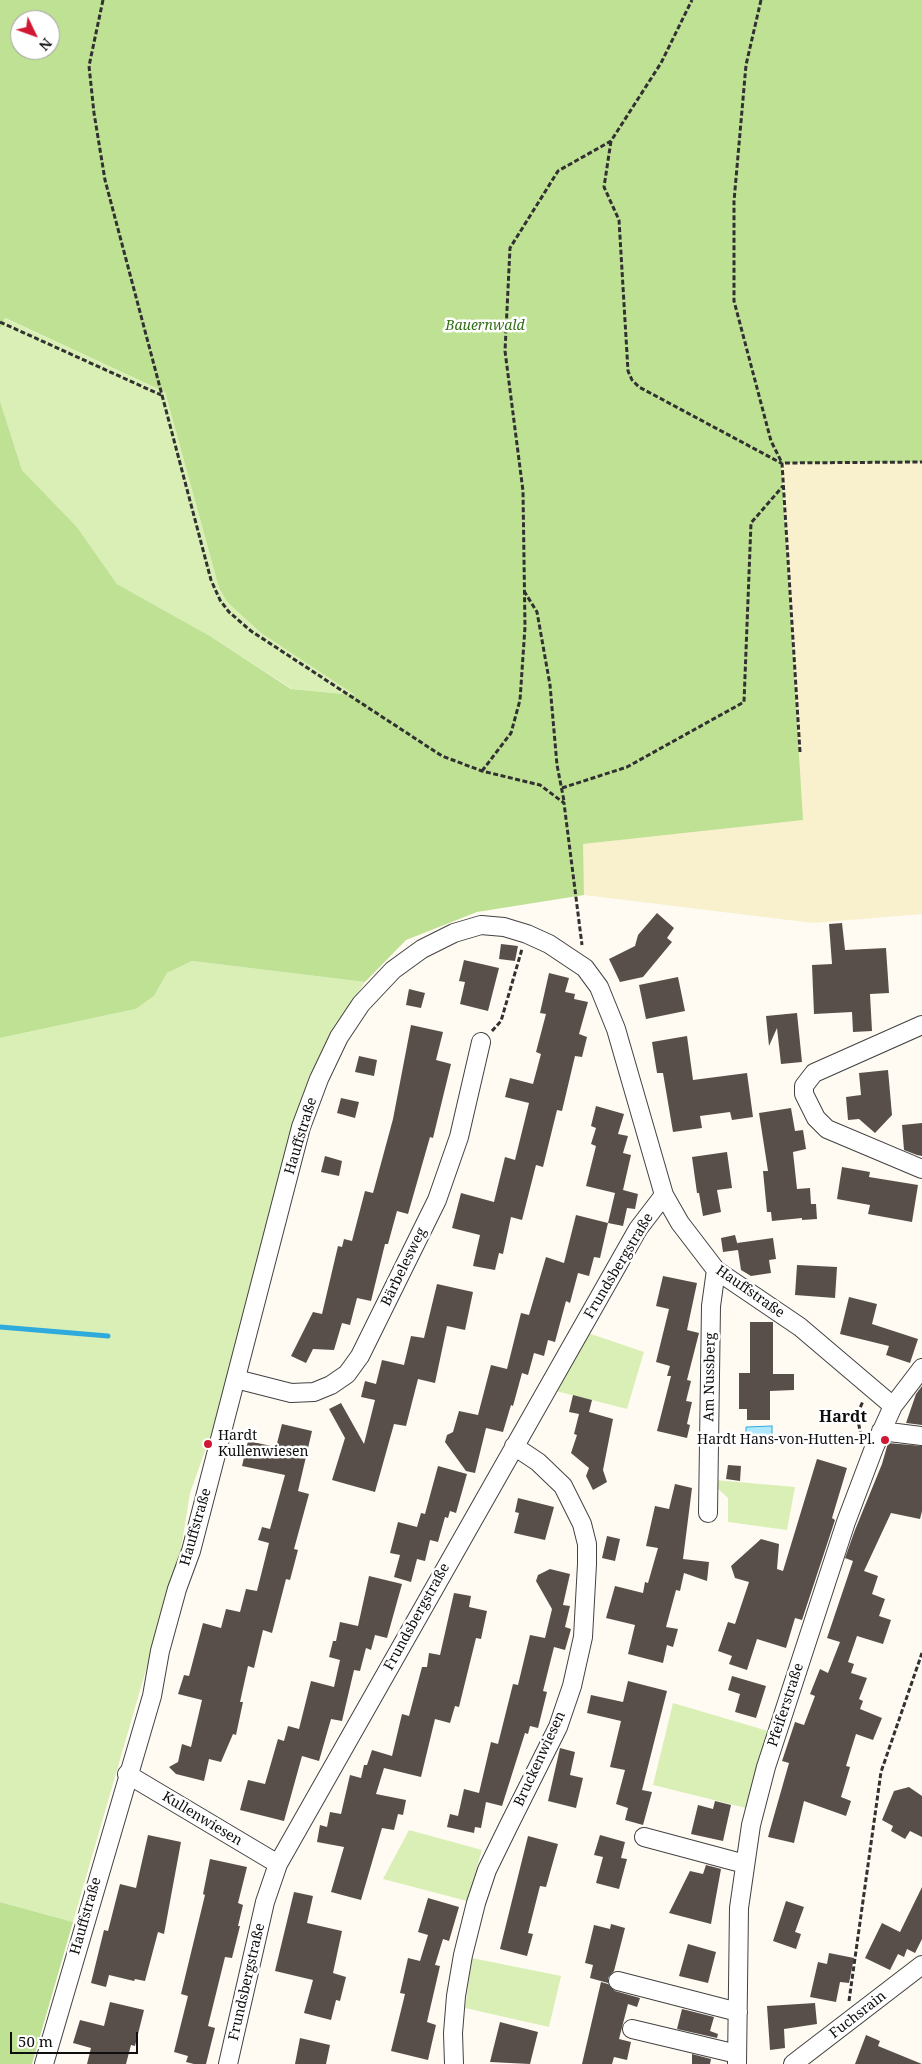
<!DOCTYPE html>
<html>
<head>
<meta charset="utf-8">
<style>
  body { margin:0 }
  #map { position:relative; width:922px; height:2064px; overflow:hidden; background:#fffbf2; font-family:"Noto Serif",serif }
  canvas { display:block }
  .north { position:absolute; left:10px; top:10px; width:50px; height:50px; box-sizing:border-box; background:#fff; border:1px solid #9f9f9f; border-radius:50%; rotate:132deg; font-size:14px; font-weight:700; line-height:20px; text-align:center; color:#0f0f0f }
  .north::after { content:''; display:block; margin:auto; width:18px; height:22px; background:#d01734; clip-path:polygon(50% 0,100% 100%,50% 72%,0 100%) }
  .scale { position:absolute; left:10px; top:2032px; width:128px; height:22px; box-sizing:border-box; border:2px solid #0f0f0f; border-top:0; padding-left:6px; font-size:15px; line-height:18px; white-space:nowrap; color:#0f0f0f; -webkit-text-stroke:4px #fff; paint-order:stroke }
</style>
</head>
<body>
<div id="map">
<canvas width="922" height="2064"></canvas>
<div class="north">N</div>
<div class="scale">50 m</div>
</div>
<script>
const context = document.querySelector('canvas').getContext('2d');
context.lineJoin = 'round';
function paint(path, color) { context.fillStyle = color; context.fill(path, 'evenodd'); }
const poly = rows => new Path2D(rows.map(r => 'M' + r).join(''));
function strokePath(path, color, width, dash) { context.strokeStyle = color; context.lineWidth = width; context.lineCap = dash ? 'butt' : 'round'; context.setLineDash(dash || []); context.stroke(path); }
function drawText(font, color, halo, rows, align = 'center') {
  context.font = font + ' "Noto Serif",serif'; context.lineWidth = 5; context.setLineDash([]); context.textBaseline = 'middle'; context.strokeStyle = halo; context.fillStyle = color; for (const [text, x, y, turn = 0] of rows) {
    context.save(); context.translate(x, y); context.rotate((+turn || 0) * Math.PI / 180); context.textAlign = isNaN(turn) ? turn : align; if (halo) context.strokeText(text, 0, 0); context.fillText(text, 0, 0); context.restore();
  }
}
const farmland = poly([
  [922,462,922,914,813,923,584,895,582,844,802,819,781,463]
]);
const green = poly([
  [4,318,165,392,219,588,227,602,261,633,356,695,292,689,210,636,117,584,77,527,22,470,0,401,0,329],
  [192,961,365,982,333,1031,310,1075,291,1130,221,1406,190,1493,181,1549,73,1922,0,1902,0,1038,136,1009,154,996,167,973],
  [588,1333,644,1352,627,1409,556,1391],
  [715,1480,795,1487,787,1530,728,1522,728,1498,715,1486],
  [673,1703,768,1731,746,1808,653,1785],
  [409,1830,482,1850,467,1901,383,1879],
  [472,1958,561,1976,549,2027,465,2008]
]);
const forest = poly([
  [0,0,922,0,922,462,781,463,803,820,583,844,584,895,477,912,406,940,365,982,192,961,167,973,154,996,136,1009,0,1038,0,401,22,470,77,527,117,584,210,636,291,689,355,695,261,633,227,602,219,588,165,392,5,318,0,329],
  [20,20,50,20,50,50,20,50],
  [0,1902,73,1922,32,2064,0,2064]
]);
const water = poly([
  [772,1426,772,1436,746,1437,746,1427,772,1426]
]);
const stream = poly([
  [0,1327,108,1336]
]);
const building = poly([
  [657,913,674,928,667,938,672,942,643,977,620,982,609,959,635,946,638,935],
  [842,923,845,950,886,948,889,993,870,994,872,1031,853,1032,852,1012,814,1014,812,965,832,964,829,924],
  [501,944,518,946,515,961,499,959],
  [464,960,499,968,488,1011,460,1004,465,982,459,981],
  [549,973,569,978,565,992,575,994,574,999,588,1002,579,1034,587,1037,582,1057,575,1056,562,1111,557,1110,543,1167,536,1165,522,1220,511,1217,503,1254,499,1253,495,1270,473,1266,480,1235,452,1228,461,1193,494,1202,505,1157,515,1160,529,1103,505,1097,510,1078,533,1084,541,1054,536,1052,546,1014,540,1013],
  [678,977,685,1011,646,1019,639,985],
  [409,989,425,993,421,1008,406,1005],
  [797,1013,802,1062,781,1064,777,1028,769,1046,766,1016],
  [411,1025,443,1032,436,1060,451,1064,433,1138,430,1137,408,1214,397,1211,388,1244,385,1244,371,1301,357,1298,350,1325,342,1323,334,1350,313,1349,306,1363,291,1356,313,1312,322,1314,338,1246,342,1247,344,1239,352,1241,365,1191,373,1193,393,1119],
  [687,1036,693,1080,747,1073,753,1117,732,1120,730,1112,700,1116,702,1128,673,1132,663,1073,657,1073,652,1042],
  [359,1056,377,1060,374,1076,355,1072],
  [888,1070,892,1115,875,1133,859,1119,848,1120,846,1097,861,1095,859,1073],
  [341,1098,359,1102,355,1118,337,1113],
  [596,1106,624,1114,618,1134,628,1136,623,1153,631,1155,623,1190,638,1194,635,1209,627,1208,623,1226,608,1223,615,1193,586,1186,596,1146,591,1144,596,1128,591,1126],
  [791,1108,795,1131,803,1130,806,1149,793,1152,797,1189,810,1188,811,1204,816,1204,817,1219,802,1220,802,1218,772,1221,771,1212,767,1212,763,1171,768,1171,759,1113],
  [922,1123,922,1156,917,1155,904,1150,902,1125],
  [727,1152,732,1188,717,1190,721,1212,703,1216,699,1193,697,1193,692,1157],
  [325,1156,342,1161,339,1176,321,1172],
  [842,1167,870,1172,869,1177,918,1185,912,1222,868,1214,870,1205,837,1199],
  [576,1215,608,1223,600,1258,594,1257,589,1276,578,1273,570,1303,566,1301,555,1342,548,1340,544,1356,534,1353,528,1375,522,1373,513,1406,511,1405,503,1432,486,1428,475,1473,466,1471,445,1442,447,1435,453,1432,459,1411,478,1415,491,1365,507,1369,521,1313,529,1315,546,1257,564,1263],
  [735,1235,738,1246,737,1243,773,1238,776,1259,769,1260,771,1273,751,1276,741,1270,738,1250,723,1252,721,1238],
  [797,1265,837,1267,835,1298,795,1295],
  [663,1276,697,1283,687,1330,699,1333,687,1380,691,1381,686,1401,692,1402,687,1424,690,1425,687,1438,657,1431,671,1376,667,1376,670,1366,656,1362,669,1309,656,1306],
  [437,1284,473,1292,465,1330,447,1326,435,1383,418,1379,406,1426,394,1424,375,1492,332,1480,345,1438,329,1409,341,1403,364,1444,375,1400,361,1397,365,1381,376,1384,382,1360,404,1365,411,1336,424,1338],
  [849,1297,877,1304,872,1324,918,1339,910,1363,886,1355,889,1346,840,1334],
  [750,1322,773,1322,773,1374,794,1374,794,1390,770,1391,770,1420,747,1420,747,1409,739,1409,739,1373,750,1373],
  [922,1386,922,1425,906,1423,916,1394],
  [573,1395,592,1400,589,1412,613,1419,603,1470,607,1482,593,1490,586,1476,589,1468,571,1453,577,1435,574,1434,579,1414,569,1412],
  [282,1424,312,1431,298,1491,309,1494,294,1549,298,1550,290,1580,286,1579,272,1633,263,1630,254,1668,248,1666,240,1702,243,1702,236,1735,233,1734,221,1762,209,1759,204,1781,176,1774,169,1767,178,1762,182,1744,191,1747,202,1700,178,1694,184,1675,189,1676,203,1623,221,1628,226,1609,240,1612,246,1589,257,1591,269,1543,258,1540,262,1527,270,1529,285,1475,242,1466,248,1441,276,1447],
  [888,1443,922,1446,922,1511,920,1519,891,1513,864,1571,878,1576,872,1594,885,1599,879,1616,891,1620,883,1644,857,1636,848,1662,854,1664,851,1673,867,1678,859,1699,863,1701,860,1709,882,1718,873,1740,856,1734,846,1766,850,1767,841,1797,851,1801,846,1816,804,1801,794,1843,768,1837,789,1763,782,1761,795,1722,804,1725,815,1696,810,1694,820,1669,828,1673,840,1642,827,1638,853,1561,845,1558,855,1530,882,1464],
  [817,1459,847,1468,832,1518,835,1520,802,1620,795,1618,786,1648,757,1639,747,1670,729,1664,732,1656,718,1651,728,1622,735,1624,749,1582,735,1578,731,1566,761,1539,779,1544,777,1569,783,1571],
  [728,1465,741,1466,740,1481,726,1479],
  [438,1466,467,1474,456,1513,450,1511,448,1518,445,1517,438,1542,430,1540,425,1561,417,1559,411,1582,394,1577,400,1555,390,1553,398,1522,417,1527,421,1513,425,1514],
  [675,1484,692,1488,683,1559,709,1562,707,1581,684,1573,680,1591,676,1590,666,1627,678,1629,673,1647,667,1645,663,1663,628,1654,635,1625,606,1618,615,1586,643,1593,645,1582,648,1583,658,1548,646,1546,655,1506,669,1509],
  [518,1498,554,1507,545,1540,514,1533,519,1513,515,1512],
  [607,1536,620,1539,615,1561,602,1558],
  [550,1569,570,1574,563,1605,570,1606,565,1627,571,1629,565,1650,554,1647,543,1691,547,1692,538,1728,530,1726,528,1734,525,1733,502,1806,486,1802,481,1828,475,1827,474,1833,447,1827,450,1814,458,1816,464,1789,479,1793,491,1742,498,1744,513,1684,518,1685,530,1635,545,1638,552,1609,536,1581,538,1575],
  [369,1576,402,1584,387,1638,375,1635,371,1650,366,1648,360,1671,354,1670,342,1721,331,1719,319,1761,302,1756,284,1821,240,1810,248,1780,265,1784,278,1739,284,1741,288,1726,299,1729,311,1681,334,1687,340,1660,329,1657,333,1641,336,1641,340,1622,358,1626],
  [454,1593,471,1596,469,1607,487,1611,481,1639,476,1638,459,1707,455,1706,450,1723,435,1719,421,1777,384,1768,376,1794,406,1800,403,1815,398,1814,394,1830,382,1828,361,1900,331,1892,344,1847,317,1842,320,1825,327,1827,330,1812,341,1814,350,1775,361,1778,364,1765,367,1765,372,1750,392,1756,402,1714,409,1716,422,1667,427,1667,429,1653,440,1655],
  [732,1676,766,1686,756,1718,735,1712,740,1694,728,1690],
  [628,1681,667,1691,642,1790,652,1792,643,1825,625,1820,628,1808,616,1804,625,1770,610,1767,621,1721,587,1713,591,1695,623,1702],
  [560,1748,575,1752,570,1775,583,1778,576,1808,548,1801],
  [909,1787,922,1796,922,1837,910,1831,905,1839,891,1831,893,1826,882,1820,894,1791],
  [715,1801,731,1805,723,1841,691,1834,698,1805,713,1809],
  [148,1835,181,1842,164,1934,158,1932,145,1981,135,1979,134,1981,109,1975,106,1987,91,1983,104,1930,108,1931,120,1884,136,1888],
  [600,1835,625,1842,621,1858,627,1859,619,1889,596,1883,603,1857,594,1855],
  [528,1836,558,1844,546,1887,540,1886,528,1933,533,1934,527,1956,500,1949],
  [210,1859,247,1867,238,1903,243,1905,238,1926,240,1926,232,1958,225,1957,208,2026,215,2028,206,2064,194,2064,186,2062,188,2056,174,2052,188,1996,181,1994,205,1895,203,1894],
  [706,1865,721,1869,711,1924,669,1913,690,1871,703,1874],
  [922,1887,922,1939,915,1953,907,1949,904,1957,898,1954,890,1970,865,1958,882,1923,900,1932],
  [294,1892,313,1896,307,1923,342,1931,333,1973,346,1977,340,2001,336,2000,331,2020,304,2013,313,1980,275,1971],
  [428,1898,459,1907,449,1941,443,1939,435,1965,440,1966,427,2022,436,2025,428,2060,391,2051,405,1994,400,1993,408,1958,420,1961,428,1935,418,1932],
  [786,1901,804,1907,795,1932,801,1934,796,1949,773,1941],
  [611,1924,625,1928,614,1971,608,1978,608,1983,590,1978,593,1965,585,1963,594,1925,610,1929],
  [688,1944,716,1952,708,1983,679,1976],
  [829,1953,854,1958,849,1983,840,1982,836,2002,810,1997,818,1962,827,1964],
  [601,1982,608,1984,615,1991,640,1998,637,2007,628,2004,619,2039,631,2042,627,2060,614,2057,612,2064,582,2064],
  [110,2002,144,2010,135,2046,131,2045,126,2064,87,2064,91,2048,73,2043,80,2020,104,2026],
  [815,2003,817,2024,784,2029,785,2048,770,2050,767,2006],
  [682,2009,714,2017,710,2031,718,2034,717,2038,677,2029],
  [500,2022,538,2032,530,2064,490,2062],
  [866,2035,880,2041,878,2046,922,2064,855,2064],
  [300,2038,330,2045,326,2064,295,2064],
  [692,2054,711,2059,710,2064,692,2064]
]);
const path = poly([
  [103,0,89,66,94,113,105,180,211,580,220,600,229,612,251,631,442,756,482,771,540,785,564,803,582,945],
  [761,0,746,65,734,201,734,301,771,441,782,463],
  [611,141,604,187,619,220,628,371,632,380,639,387,781,463],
  [0,322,161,395],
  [524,591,537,612,550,685,557,765,564,801],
  [800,752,782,463,922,462],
  [482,771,511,733,520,700,525,627,523,491,505,351,510,248,558,171,611,141,661,63,692,0],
  [562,788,627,767,744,702,751,523,783,486],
  [492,1031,501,1021,522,949],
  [861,1436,857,1415,863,1401],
  [849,2001,881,1772,922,1653]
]);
const minor = poly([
  [922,1025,814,1073,804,1086,804,1094,816,1118,827,1129,922,1169],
  [236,1379,291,1393,314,1392,331,1385,347,1374,360,1356,437,1200,459,1137,481,1042],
  [881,1431,922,1436],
  [708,1513,711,1306,716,1270],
  [127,1774,278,1864],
  [644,1837,745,1864],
  [618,1981,738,2012],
  [632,2029,737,2054],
  [44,2064,152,1696,160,1651,177,1589,191,1551,301,1127,319,1079,339,1037,361,1004,393,970,422,949,454,933,481,925,504,927,527,934,549,944,585,968,599,987,616,1029,664,1195,680,1223,716,1270,800,1327,893,1406],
  [228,2064,265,1902,278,1864,638,1229,664,1195],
  [454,2064,453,2033,456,1996,463,1955,476,1903,487,1870,508,1827,558,1727,572,1686,583,1637,587,1564,587,1544,582,1524,563,1486,538,1462,514,1446],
  [737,2064,739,1908,751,1825,766,1767,846,1522,874,1448,893,1406,922,1368],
  [793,2064,922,1965]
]);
const markers = [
  [885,1440,5,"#d01734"],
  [208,1444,5,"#d01734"]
];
const parkNames = [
  ["Bauernwald",485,326]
];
const streetNames = [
  ["Hauffstraße",301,1136,-73],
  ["Frundsbergstraße",619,1266,-59],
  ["Bärbelesweg",404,1267,-64],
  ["Hauffstraße",750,1292,35],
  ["Am Nussberg",710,1377,-89],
  ["Hauffstraße",196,1527,-74],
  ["Frundsbergstraße",417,1617,-61],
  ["Pfeiferstraße",786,1705,-72],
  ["Bruckenwiesen",540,1759,-65],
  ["Kullenwiesen",202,1819,31],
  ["Hauffstraße",86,1916,-74],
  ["Frundsbergstraße",247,1982,-77],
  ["Fuchsrain",858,2015,-38]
];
const poiNames = [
  ["Hardt",218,1436],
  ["Kullenwiesen",218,1452],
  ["Hardt Hans-von-Hutten-Pl.",875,1440,"right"]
];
const quarterNames = [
  ["Hardt",843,1417]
];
paint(farmland, '#f9f0ce');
paint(green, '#daefb6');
paint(forest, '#bfe194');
paint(water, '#b0e9fd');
strokePath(water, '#2faadc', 1);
strokePath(stream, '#2faadc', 5);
paint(building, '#594f4a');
strokePath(minor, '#424242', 20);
strokePath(path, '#313131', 3, [5, 2.5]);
strokePath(minor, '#fff', 18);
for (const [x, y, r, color] of markers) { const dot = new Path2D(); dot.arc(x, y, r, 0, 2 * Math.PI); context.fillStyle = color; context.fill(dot); strokePath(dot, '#fff', 2); }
drawText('italic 14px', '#336f17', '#fff', parkNames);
drawText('14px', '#0f0f0f', '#fff', streetNames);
drawText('14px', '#0f0f0f', '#fff', poiNames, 'left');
drawText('bold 16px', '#0f0f0f', '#fff', quarterNames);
</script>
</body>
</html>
